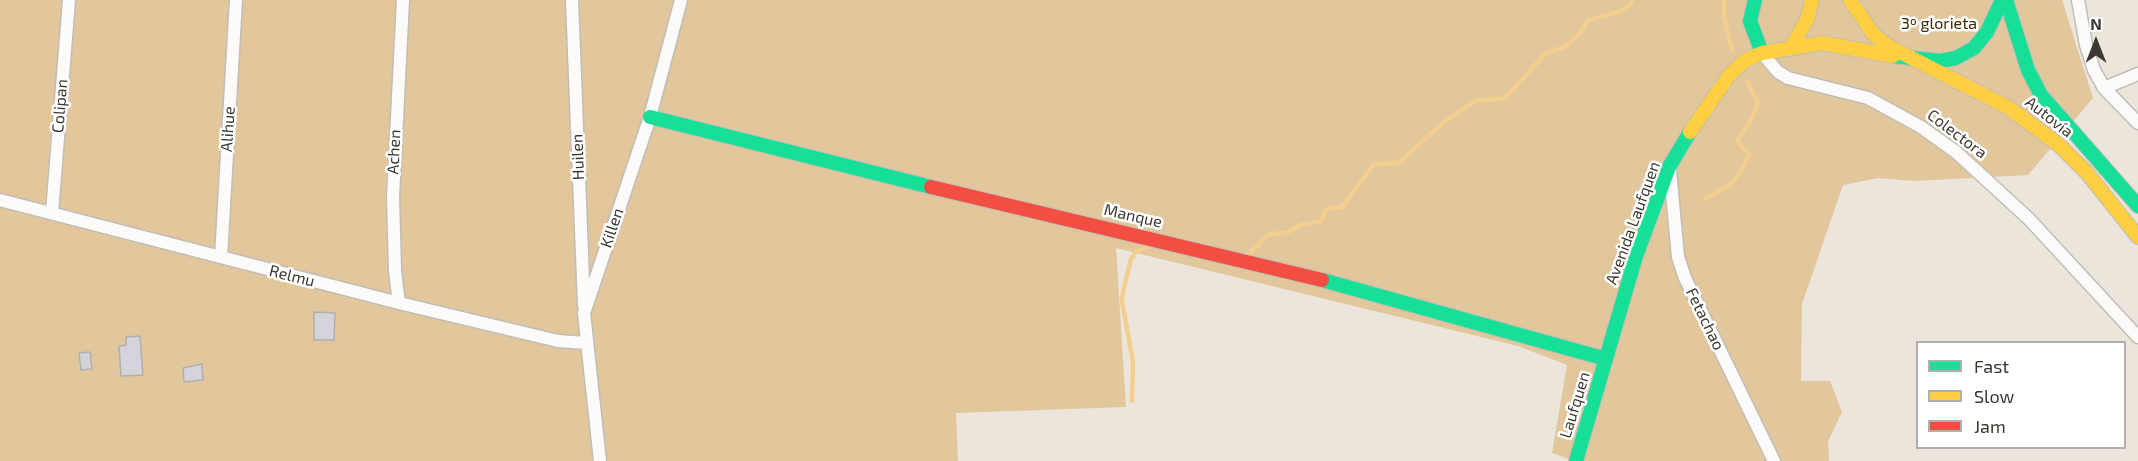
<!DOCTYPE html>
<html>
<head>
<meta charset="utf-8">
<style>
  body { margin:0 }
  #map { position:relative; width:2138px; height:461px; overflow:hidden; background:#ebe5db; font-family:"Exo 2",sans-serif }
  canvas { display:block }
  .legend { position:absolute; left:1916px; top:341px; width:210px; height:108px; box-sizing:border-box; background:#fff; border:2px solid #b1afad; margin:0; padding:8px 10px; list-style:none; font-size:18px; color:#3c3832 }
  .legend li { display:flex; align-items:center; gap:12px; height:30px }
  .legend b { width:30px; border:2px solid #b1afad }
  .north { position:absolute; left:2066px; top:12px; width:60px; height:60px; -webkit-text-stroke:4px #fff; paint-order:stroke; rotate:0deg; font-size:16px; font-weight:700; line-height:24px; text-align:center; color:#3c3832 }
  .north::after { content:''; display:block; margin:auto; width:21px; height:27px; background:#3c3832; clip-path:polygon(50% 0,100% 100%,50% 72%,0 100%) }
</style>
</head>
<body>
<div id="map">
<canvas width="2138" height="461"></canvas>
<ul class="legend">
<li><b style="height:8px;background:#16e098"></b>Fast</li>
<li><b style="height:8px;background:#ffcf43"></b>Slow</li>
<li><b style="height:8px;background:#f24e42"></b>Jam</li>
</ul>
<div class="north">N</div>
</div>
<script>
const context = document.querySelector('canvas').getContext('2d');
context.lineJoin = 'round';
function paint(path, color) { context.fillStyle = color; context.fill(path, 'evenodd'); }
const poly = rows => new Path2D(rows.map(r => 'M' + r).join(''));
function strokePath(path, color, width, dash) { context.strokeStyle = color; context.lineWidth = width; context.lineCap = dash ? 'butt' : 'round'; context.setLineDash(dash || []); context.stroke(path); }
function drawText(font, color, halo, rows, align = 'center') {
  context.font = font + ' "Exo 2",sans-serif'; context.lineWidth = 5; context.setLineDash([]); context.textBaseline = 'middle'; context.strokeStyle = halo; context.fillStyle = color; for (const [text, x, y, turn = 0] of rows) {
    context.save(); context.translate(x, y); context.rotate((+turn || 0) * Math.PI / 180); context.textAlign = isNaN(turn) ? turn : align; if (halo) context.strokeText(text, 0, 0); context.fillText(text, 0, 0); context.restore();
  }
}
const green = poly([
  [0,0,2062,0,2093,98,2028,175,1915,181,1878,178,1843,185,1802,304,1801,381,1830,381,1842,412,1828,441,1829,461,1574,461,1552,453,1567,365,1518,346,1116,248,1126,407,956,413,958,461,0,461]
]);
const stream = poly([
  [1724,0,1724,19,1732,49],
  [1705,199,1733,182,1743,168,1749,154,1737,141,1750,122,1758,103,1747,81],
  [1248,255,1269,234,1286,233,1301,225,1321,221,1326,209,1342,207,1374,164,1399,163,1440,125,1475,101,1505,98,1546,53,1565,47,1583,30,1588,20,1619,12,1629,6,1632,0],
  [1132,401,1133,362,1122,301,1123,292,1131,259,1137,251,1153,245]
]);
const building = poly([
  [314,312,335,313,334,340,314,340,314,312],
  [140,336,143,375,121,376,119,346,126,345,126,337,140,336],
  [90,352,92,369,81,370,79,353,90,352],
  [202,364,203,380,184,382,183,368,202,364]
]);
const street = poly([
  [572,0,584,305],
  [2078,0,2086,45,2094,70,2104,88,2138,123],
  [1762,53,1778,72,1788,78,1868,98,1921,127,1956,152,2029,219,2138,337],
  [2104,88,2138,74],
  [1670,171,1678,257,1685,278,1774,461],
  [0,200,399,303,558,341,585,343],
  [52,213,69,0],
  [221,257,236,0],
  [399,303,395,271,393,197,403,0],
  [600,461,584,313,650,117,681,0]
]);
const fast = poly([
  [1755,0,1750,21,1762,53],
  [2006,0,2028,70,2041,95,2138,206],
  [1893,56,1940,61,1956,58,1974,48,1987,32,2002,0],
  [650,117,931,187],
  [1322,280,1606,359],
  [1576,461,1636,256,1669,167,1690,132]
]);
const slow = poly([
  [1850,0,1874,35,1890,47,2009,108,2059,145,2087,173,2138,237],
  [1791,47,1807,20,1812,0],
  [1690,132,1730,74,1746,60,1762,53,1822,43,1893,56]
]);
const jam = poly([
  [931,187,1322,280]
]);
const parkNames = [
  ["3º glorieta",1939,24]
];
const streetNames = [
  ["Colipan",60,106,-85],
  ["Autovía",2049,117,38],
  ["Alihue",228,129,-86],
  ["Colectora",1957,134,37],
  ["Achen",394,152,-87],
  ["Huilen",578,157,-92],
  ["Manque",1133,216,13],
  ["Avenida Laufquen",1633,223,-70],
  ["Killen",612,228,-71],
  ["Relmu",292,276,14],
  ["Fetachao",1705,319,64],
  ["Laufquen",1575,405,-73]
];
paint(green, '#e1c79b');
strokePath(stream, '#f3cf8f', 4.5);
paint(building, '#d4d2da');
strokePath(building, '#b2b0af', 1.5);
strokePath(street, '#c2bdb6', 15);
strokePath(fast, '#c2bdb6', 16);
strokePath(slow, '#c2bdb6', 16);
strokePath(jam, '#c2bdb6', 16);
strokePath(street, '#fcfbfa', 12);
strokePath(fast, '#16e098', 14);
strokePath(slow, '#ffcf43', 14);
strokePath(jam, '#f24e42', 14);
drawText('16px', '#3d2a02', '#fff', parkNames);
drawText('16px', '#3c3832', '#fff', streetNames);
</script>
</body>
</html>
